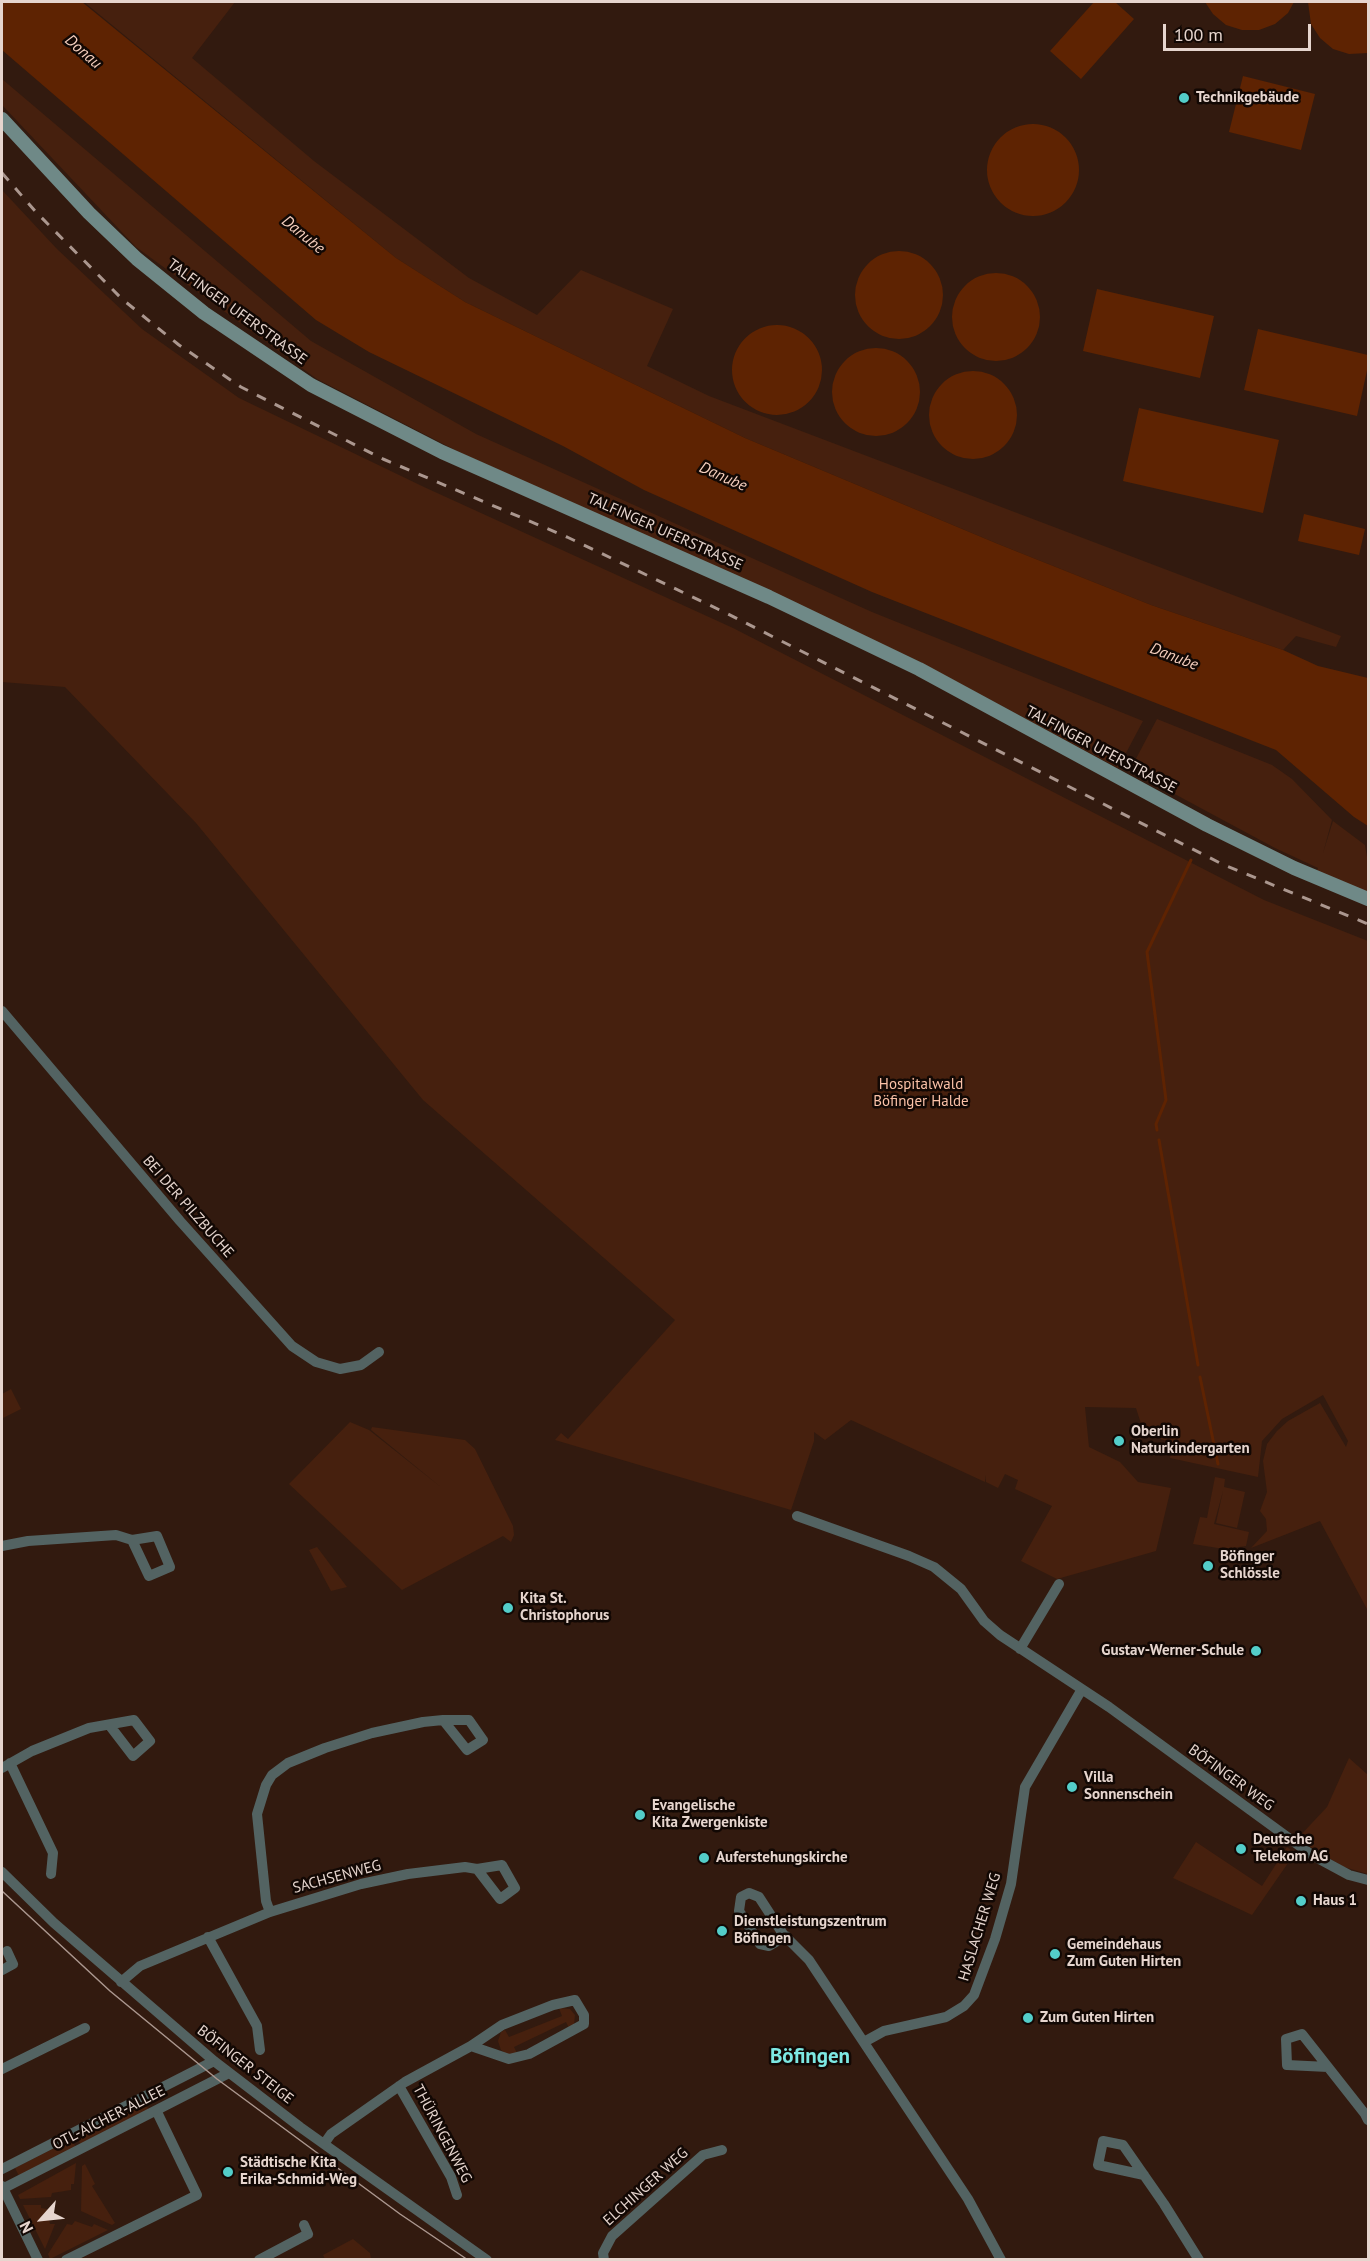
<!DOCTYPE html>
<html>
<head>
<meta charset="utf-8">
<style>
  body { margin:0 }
  #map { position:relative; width:1370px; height:2261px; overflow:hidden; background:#321a0f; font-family:"PT Sans",sans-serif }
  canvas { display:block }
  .frame { position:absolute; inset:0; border:3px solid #e6d5ce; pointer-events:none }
  .north { position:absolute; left:12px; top:2189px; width:60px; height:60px; -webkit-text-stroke:4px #120804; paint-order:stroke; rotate:243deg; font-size:16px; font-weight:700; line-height:24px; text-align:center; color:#e6d5ce }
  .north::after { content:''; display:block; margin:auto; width:21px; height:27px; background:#e6d5ce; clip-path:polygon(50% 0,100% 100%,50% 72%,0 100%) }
  .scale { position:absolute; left:1163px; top:24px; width:148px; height:27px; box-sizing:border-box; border:3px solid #e6d5ce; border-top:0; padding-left:8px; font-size:18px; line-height:21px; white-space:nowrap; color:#e6d5ce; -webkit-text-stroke:4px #120804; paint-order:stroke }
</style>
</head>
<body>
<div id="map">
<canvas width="1370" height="2261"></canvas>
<div class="frame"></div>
<div class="north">N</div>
<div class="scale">100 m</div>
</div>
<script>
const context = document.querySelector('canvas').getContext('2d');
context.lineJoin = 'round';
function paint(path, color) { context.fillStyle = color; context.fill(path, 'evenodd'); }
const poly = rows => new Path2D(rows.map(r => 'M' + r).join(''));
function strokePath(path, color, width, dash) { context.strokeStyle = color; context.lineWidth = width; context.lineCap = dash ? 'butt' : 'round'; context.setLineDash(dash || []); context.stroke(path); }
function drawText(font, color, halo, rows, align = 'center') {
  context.font = font + ' "PT Sans",sans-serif'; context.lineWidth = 5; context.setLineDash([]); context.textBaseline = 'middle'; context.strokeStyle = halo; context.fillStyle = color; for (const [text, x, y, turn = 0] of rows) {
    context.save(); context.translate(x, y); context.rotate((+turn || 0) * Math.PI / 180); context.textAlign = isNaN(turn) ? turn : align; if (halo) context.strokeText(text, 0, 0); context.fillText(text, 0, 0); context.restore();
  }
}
const green = poly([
  [84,2,235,2,192,58,314,161,469,278,537,315,581,270,673,309,647,366,709,396,1341,636,1336,647,1296,636,1283,650,1151,605,998,544,745,438,465,302,396,258],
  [2,79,311,341,476,434,872,612,1143,721,1118,768,912,658,459,452,317,379,136,247,2,105],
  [2,190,57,249,142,329,239,398,424,487,733,628,1264,900,1368,941,1368,1611,1320,1521,1251,1548,1267,1531,1266,1519,1260,1511,1267,1492,1263,1461,1267,1444,1277,1431,1288,1421,1320,1403,1346,1447,1348,1441,1323,1395,1282,1419,1262,1441,1258,1477,1170,1458,1172,1443,1144,1433,1136,1408,1085,1407,1089,1447,1120,1462,1138,1482,1171,1488,1156,1551,1057,1579,1021,1561,1052,1506,1015,1489,1018,1480,1005,1474,998,1488,986,1482,986,1475,985,1482,851,1420,825,1440,814,1432,814,1441,791,1510,555,1440,561,1433,568,1439,675,1320,423,1100,196,823,65,687,2,682],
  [1157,719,1272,765,1292,779,1332,820,1323,853,1333,821,1365,845,1368,863,1368,894,1316,874,1318,868,1275,848,1130,770],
  [11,1389,21,1409,3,1418,2,1394],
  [350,1422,369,1430,442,1488,371,1430,372,1427,465,1440,475,1449,513,1526,514,1535,511,1542,503,1536,402,1590,289,1484],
  [1215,1477,1225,1479,1224,1487,1245,1492,1237,1528,1216,1523,1223,1491,1214,1524,1249,1532,1246,1546,1224,1549,1193,1544,1200,1517,1207,1518],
  [317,1547,347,1587,331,1591,309,1550],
  [1349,1758,1368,1775,1368,1874,1344,1867,1297,1839,1327,1807],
  [1196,1842,1262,1886,1287,1847,1295,1853,1252,1915,1173,1878],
  [559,2008,570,2009,575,2015,574,2025,569,2028,566,2022,514,2047,517,2053,508,2055,501,2050,498,2041,501,2032,505,2030,509,2037,562,2016],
  [145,2103,150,2112,81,2145,76,2136],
  [72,2139,76,2148,19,2176,15,2168],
  [76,2163,74,2184,71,2184,71,2190,52,2193,51,2197,20,2199,18,2195],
  [85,2164,95,2184,92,2186,115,2223,112,2225,81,2211,82,2166],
  [23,2205,41,2205,41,2208,47,2209,50,2224,55,2224,45,2249],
  [75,2221,92,2227,94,2224,108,2230,50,2259,48,2254,67,2224,72,2225],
  [353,2239,370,2253,371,2259,325,2259,323,2255]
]);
const water = poly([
  [2,2,82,2,396,258,465,302,745,438,998,544,1151,605,1283,650,1318,666,1368,678,1368,826,1354,817,1276,750,872,592,644,490,563,446,369,352,316,320,2,50],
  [1094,2,1115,2,1134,19,1081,79,1050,51],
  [1205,2,1294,2,1288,13,1275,24,1259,30,1242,30,1226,25,1213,14],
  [1308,2,1368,2,1368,53,1349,54,1333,49,1320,38,1311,24],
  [1243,76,1315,94,1301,150,1229,132],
  '987 170a46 46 0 1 1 92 0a46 46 0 1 1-92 0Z',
  '855 295a44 44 0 1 1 88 0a44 44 0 1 1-88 0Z',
  '952 317a44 44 0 1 1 88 0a44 44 0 1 1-88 0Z',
  [1097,289,1214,316,1200,378,1083,351],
  '732 370a45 45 0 1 1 90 0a45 45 0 1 1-90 0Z',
  [1258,329,1368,355,1368,366,1357,416,1244,390],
  '832 392a44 44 0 1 1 88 0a44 44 0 1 1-88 0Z',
  '929 415a44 44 0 1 1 88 0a44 44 0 1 1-88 0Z',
  [1139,408,1279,440,1263,513,1123,481],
  [1304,514,1365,529,1359,555,1298,541]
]);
const stream = poly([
  [1157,1130,1156,1124,1166,1100,1147,952,1191,860],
  [1159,1140,1198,1365],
  [1200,1377,1218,1464]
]);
const street = poly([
  [2,1011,180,1221,292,1346,316,1362,340,1369,361,1365,379,1352],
  [797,1516,909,1556,934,1567,961,1589,984,1621,1000,1635,1109,1707,1312,1855,1349,1875,1368,1880],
  [2,1546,28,1541,116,1535,132,1540,149,1576,170,1567,157,1536,132,1540],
  [1020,1649,1059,1584],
  [10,1763,53,1853,51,1874],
  [2,1768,32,1751,89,1728,134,1720,150,1741,133,1756,110,1726],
  [2,1872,54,1923,214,2061,300,2127,487,2260],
  [270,1912,266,1901,257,1814,266,1785,272,1775,288,1763,325,1748,372,1733,423,1722,443,1720,467,1750,483,1740,469,1720,443,1720],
  [786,1936,769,1946,760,1944,739,1911,741,1897,749,1893,759,1897,783,1934,809,1960,968,2199,1001,2260],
  [208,1937,257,2026,260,2050],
  [2,1970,13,1964,7,1951],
  [121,1982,140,1966,270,1912,361,1884,408,1874,465,1867,477,1869,500,1899,515,1888,502,1865,477,1869],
  [864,2042,884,2031,946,2017,964,2006,974,1995,995,1939,1011,1884,1025,1787,1082,1689],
  [1328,2067,1287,2065,1286,2039,1302,2034,1328,2067,1365,2114,1368,2120],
  [2,2069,85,2028],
  [399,2086,451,2177,457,2195],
  [324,2144,331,2134,405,2082,471,2046,502,2025,553,2005,575,2000,584,2015,584,2024,529,2054,509,2059,471,2046],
  [2,2169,214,2061],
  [1144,2175,1098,2165,1103,2141,1123,2145,1155,2191,1164,2204,1199,2260],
  [2,2186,38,2260],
  [2,2189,229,2073],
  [66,2260,197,2195,157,2112],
  [259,2260,308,2234,304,2225],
  [604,2260,603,2253,612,2236,703,2155,722,2150]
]);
const secondary = poly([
  [2,119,89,213,137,259,204,313,311,385,442,452,769,597,919,669,1207,825,1294,868,1368,899]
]);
const tram = poly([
  [2,1891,110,1991,217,2079,400,2214,468,2260]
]);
const rail = poly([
  [2,173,36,212,122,299,179,345,241,387,383,459,567,537,724,612,1222,864,1368,924]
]);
const markers = [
  [1184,98,6,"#53cdc9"],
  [1119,1441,6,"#53cdc9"],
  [1208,1566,6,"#53cdc9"],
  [508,1608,6,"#53cdc9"],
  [1256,1651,6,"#53cdc9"],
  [1072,1787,6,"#53cdc9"],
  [640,1815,6,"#53cdc9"],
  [1241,1849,6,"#53cdc9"],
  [704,1858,6,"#53cdc9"],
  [1301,1901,6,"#53cdc9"],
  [722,1931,6,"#53cdc9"],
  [1055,1954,6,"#53cdc9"],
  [1028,2018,6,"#53cdc9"],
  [228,2172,6,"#53cdc9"]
];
const poiNames = [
  ["Technikgebäude",1196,98],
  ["Oberlin",1131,1432],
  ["Naturkindergarten",1131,1449],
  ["Böfinger",1220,1557],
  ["Schlössle",1220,1574],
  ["Kita St.",520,1599],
  ["Christophorus",520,1616],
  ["Gustav-Werner-Schule",1244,1651,"right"],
  ["Villa",1084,1778],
  ["Sonnenschein",1084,1795],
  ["Evangelische",652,1806],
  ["Kita Zwergenkiste",652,1823],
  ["Deutsche",1253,1840],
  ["Telekom AG",1253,1857],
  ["Auferstehungskirche",716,1858],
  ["Haus 1",1313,1901],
  ["Dienstleistungszentrum",734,1922],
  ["Böfingen",734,1939],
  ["Gemeindehaus",1067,1945],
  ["Zum Guten Hirten",1067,1962],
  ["Zum Guten Hirten",1040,2018],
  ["Städtische Kita",240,2163],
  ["Erika-Schmid-Weg",240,2180]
];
const streetNames = [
  ["TALFINGER UFERSTRASSE",237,312,36],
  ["TALFINGER UFERSTRASSE",665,532,24],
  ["TALFINGER UFERSTRASSE",1101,750,28],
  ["BEI DER PILZBUCHE",188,1207,49],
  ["BÖFINGER WEG",1231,1778,36],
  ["SACHSENWEG",337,1877,-15],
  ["HASLACHER WEG",980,1927,-73],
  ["BÖFINGER STEIGE",245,2065,38],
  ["OTL-AICHER-ALLEE",109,2118,-27],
  ["THÜRINGENWEG",442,2134,62],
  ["ELCHINGER WEG",646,2187,-42]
];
const parkNames = [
  ["Hospitalwald",921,1085],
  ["Böfinger Halde",921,1102]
];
const waterNames = [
  ["Donau",83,52,41],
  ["Danube",303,235,39],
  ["Danube",723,477,24],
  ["Danube",1174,657,21]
];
const districtNames = [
  ["Böfingen",810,2057]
];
paint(green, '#46200e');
paint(water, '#5e2302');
strokePath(stream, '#5e2302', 3);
strokePath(street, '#536362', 10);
strokePath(secondary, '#6f8987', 14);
strokePath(tram, '#ab978f', 1.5);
strokePath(rail, '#ab978f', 3, [10, 10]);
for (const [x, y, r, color] of markers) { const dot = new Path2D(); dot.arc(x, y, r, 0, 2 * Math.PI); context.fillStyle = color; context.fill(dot); strokePath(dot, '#120804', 2); }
drawText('bold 15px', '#e6d5ce', '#120804', poiNames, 'left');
drawText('15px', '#e6d5ce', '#120804', streetNames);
drawText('15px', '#fcc2a8', '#120804', parkNames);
drawText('italic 16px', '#f5cebd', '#120804', waterNames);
drawText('bold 21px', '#7de8e3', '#120804', districtNames);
</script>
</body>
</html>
